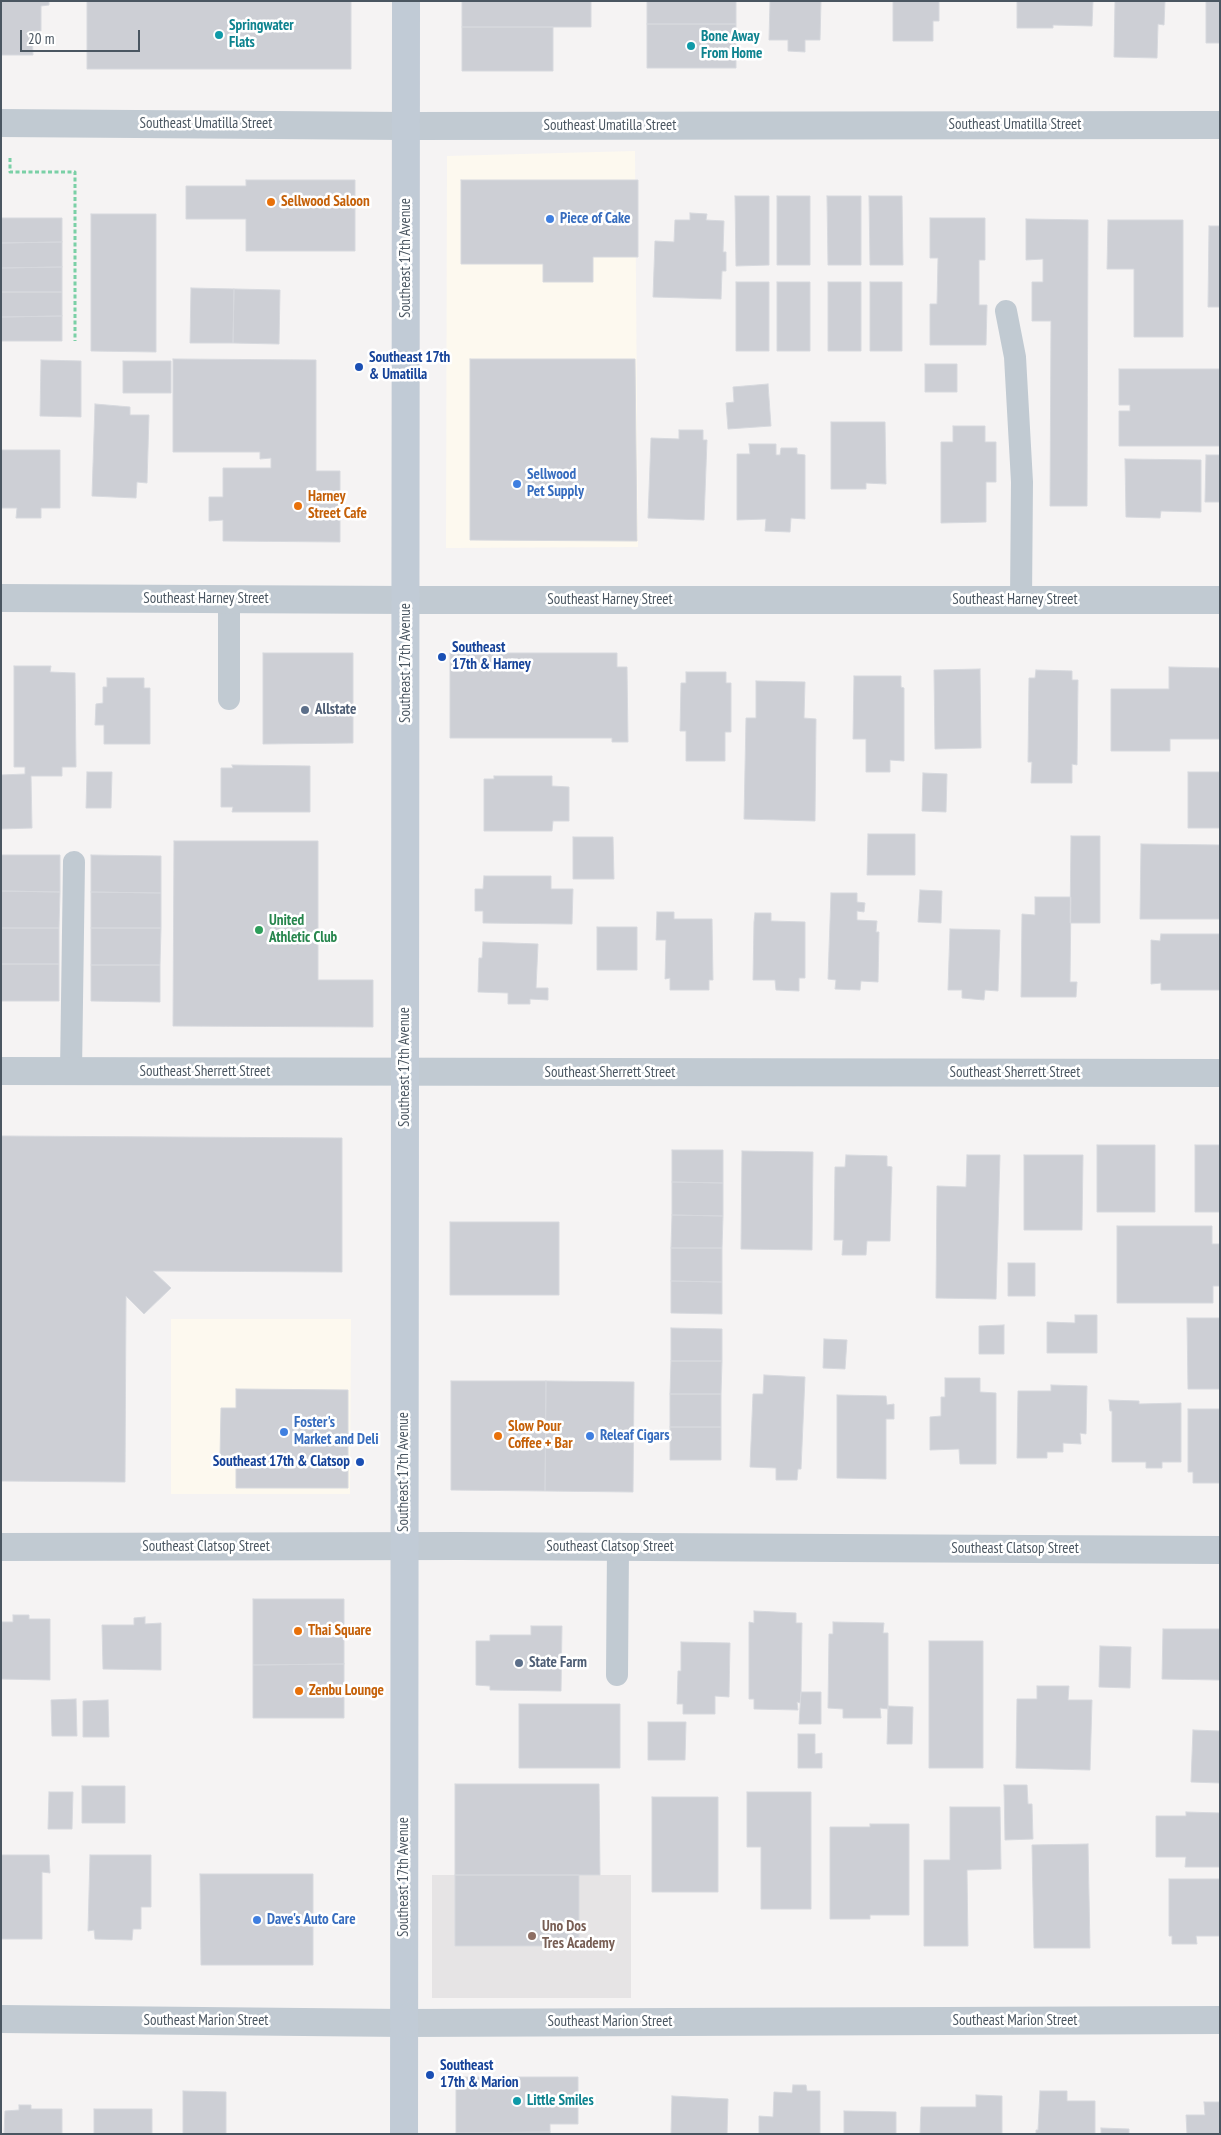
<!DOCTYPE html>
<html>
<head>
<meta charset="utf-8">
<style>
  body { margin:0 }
  #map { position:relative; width:1221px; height:2135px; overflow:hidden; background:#f5f3f3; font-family:"PT Sans Narrow",sans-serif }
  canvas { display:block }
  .frame { position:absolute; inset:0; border:2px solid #4a5661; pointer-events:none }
  .scale { position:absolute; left:20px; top:30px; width:120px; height:22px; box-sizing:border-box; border:2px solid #4a5661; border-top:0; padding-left:6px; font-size:15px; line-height:18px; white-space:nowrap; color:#4a5661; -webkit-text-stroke:4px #fff; paint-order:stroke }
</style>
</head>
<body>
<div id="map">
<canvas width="1221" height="2135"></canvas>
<div class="frame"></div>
<div class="scale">20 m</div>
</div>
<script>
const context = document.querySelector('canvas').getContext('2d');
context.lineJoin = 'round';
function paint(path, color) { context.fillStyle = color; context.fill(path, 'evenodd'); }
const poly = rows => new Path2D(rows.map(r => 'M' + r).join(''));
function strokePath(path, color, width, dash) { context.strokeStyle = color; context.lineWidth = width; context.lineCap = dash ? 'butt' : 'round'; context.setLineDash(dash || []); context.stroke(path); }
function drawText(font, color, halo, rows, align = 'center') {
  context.font = font + ' "PT Sans Narrow",sans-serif'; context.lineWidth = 5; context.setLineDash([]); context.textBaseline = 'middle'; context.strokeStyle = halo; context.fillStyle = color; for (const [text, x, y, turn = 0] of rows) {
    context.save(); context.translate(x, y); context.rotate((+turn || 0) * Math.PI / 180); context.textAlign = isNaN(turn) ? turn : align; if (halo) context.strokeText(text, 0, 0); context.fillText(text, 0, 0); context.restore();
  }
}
const commercial = poly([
  [635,151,638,547,446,548,447,156],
  [171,1319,351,1319,350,1494,171,1494]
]);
const education = poly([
  [432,1875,631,1875,631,1998,432,1998]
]);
const building = poly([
  [1,1,49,1,49,5,41,6,41,31,32,31,33,55,1,55,1,1],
  [87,1,351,1,351,69,87,69,87,1],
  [462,1,591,1,591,27,462,27,462,1],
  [647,1,736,1,736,24,647,24,647,1],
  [770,1,821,1,820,40,805,40,805,52,788,51,788,40,769,40,770,1],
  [893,1,939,1,939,21,933,21,933,41,893,41,893,1],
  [1017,1,1093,1,1092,26,1053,25,1053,28,1017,28,1017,1],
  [1115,1,1165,1,1164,25,1158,24,1157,58,1114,57,1115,1],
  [1206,1,1220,1,1220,43,1206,43,1206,1],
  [647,24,736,24,736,68,647,68,647,24],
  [462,27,553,27,553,71,462,71,462,27],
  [246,180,355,180,355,251,246,251,246,219,186,219,186,186,246,186,246,180],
  [461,180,638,180,638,257,593,257,593,282,543,282,543,264,461,264,461,180],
  [735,196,769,196,769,265,736,266,735,196],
  [777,196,810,196,810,265,777,265,777,196],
  [827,196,861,196,861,265,828,265,827,196],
  [869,196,902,196,903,265,870,265,869,196],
  [690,213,707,214,706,220,724,221,723,252,726,252,726,271,722,271,721,299,653,297,655,241,674,242,675,220,690,220,690,213],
  [91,214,156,214,156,352,91,351,91,214],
  [1,218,62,218,62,242,1,243,1,218],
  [930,218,985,218,985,260,979,260,979,305,987,305,986,345,930,345,930,304,937,304,938,258,930,258,930,218],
  [1026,219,1088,220,1087,506,1050,506,1051,321,1032,321,1032,282,1043,282,1043,259,1026,260,1026,219],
  [1108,220,1183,220,1183,337,1134,337,1134,269,1107,269,1108,220],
  [1209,226,1220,226,1220,307,1208,307,1209,226],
  [62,242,62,267,1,268,1,243,62,242],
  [62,267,62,292,1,292,1,268,62,267],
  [736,282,769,282,769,351,736,351,736,282],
  [777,282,810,282,810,351,777,351,777,282],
  [828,282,861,282,861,351,828,351,828,282],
  [870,282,902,282,902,351,870,351,870,282],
  [191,288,234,289,233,343,190,343,191,288],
  [234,289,280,290,279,344,233,343,234,289],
  [1,292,62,292,62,316,1,317,1,292],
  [62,316,62,341,1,341,1,317,62,316],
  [173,359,316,360,316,471,340,471,340,542,223,541,223,520,209,521,209,497,223,497,223,468,271,468,271,458,260,459,260,452,173,452,173,359],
  [470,359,635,359,637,541,470,540,470,359],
  [41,360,81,361,81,417,40,416,41,360],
  [123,361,171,361,171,393,123,393,123,361],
  [925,364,957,364,957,392,925,392,925,364],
  [1119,369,1220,369,1220,446,1119,446,1119,411,1130,411,1130,405,1119,405,1119,369],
  [768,384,771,426,728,429,726,403,734,402,733,387,768,384],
  [95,404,130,407,130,415,149,415,147,483,137,482,136,498,92,496,95,404],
  [831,422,885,422,886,484,866,483,866,489,831,489,831,422],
  [953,426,985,426,985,442,996,442,996,482,986,482,986,522,941,523,941,442,953,442,953,426],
  [679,430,703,430,703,440,707,440,704,520,648,518,651,438,679,439,679,430],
  [749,444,776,444,776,455,780,455,781,448,797,448,797,454,805,455,805,519,791,518,790,532,765,531,766,519,737,520,737,454,750,454,749,444],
  [1,450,60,450,60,508,41,508,41,518,16,518,17,508,1,508,1,450],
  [1206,455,1220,455,1220,502,1205,502,1206,455],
  [1125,459,1201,460,1201,512,1161,511,1160,518,1126,517,1125,459],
  [263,653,353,653,353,743,263,744,263,653],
  [450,653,617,653,617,667,627,667,628,742,612,742,612,738,450,738,450,653],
  [14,666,51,666,50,672,75,673,76,767,62,767,62,776,31,776,32,828,1,829,1,775,25,774,25,767,14,767,14,666],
  [1169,667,1220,668,1220,739,1170,739,1170,751,1111,751,1111,689,1169,689,1169,667],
  [980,669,981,748,935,749,934,670,980,669],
  [1036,670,1072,671,1072,680,1078,680,1077,765,1072,764,1072,783,1031,783,1032,762,1028,762,1029,678,1035,678,1036,670],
  [686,672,726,672,726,683,731,683,731,732,725,732,725,761,686,761,686,731,680,731,681,683,686,683,686,672],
  [854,676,901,676,901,687,904,688,904,761,890,760,890,772,866,772,866,739,853,739,854,676],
  [107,678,144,678,144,688,150,688,150,744,104,744,104,725,95,725,96,704,103,703,103,687,107,687,107,678],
  [756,681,805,682,804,718,816,719,815,821,744,819,746,718,756,718,756,681],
  [232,765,310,766,310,812,232,812,233,807,221,807,221,768,233,768,232,765],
  [87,772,112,772,111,808,86,808,87,772],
  [1188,772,1220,772,1220,828,1188,828,1188,772],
  [923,773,947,774,946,812,922,811,923,773],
  [494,776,552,776,552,786,569,787,569,821,553,821,552,831,484,831,484,779,494,779,494,776],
  [868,834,915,834,915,875,867,875,868,834],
  [1071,836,1100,836,1100,923,1070,923,1071,836],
  [573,837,613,837,614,879,573,879,573,837],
  [174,841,318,841,318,980,373,980,373,1027,173,1026,174,841],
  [1141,844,1220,845,1220,919,1140,919,1141,844],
  [1,855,60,855,60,892,1,891,1,855],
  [91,855,161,856,161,893,91,892,91,855],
  [484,876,551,876,551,889,573,889,572,924,483,923,483,911,475,911,475,889,483,889,484,876],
  [920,890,942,891,941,923,918,922,920,890],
  [1,891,60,892,59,928,1,928,1,891],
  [91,892,161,893,161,928,91,928,91,892],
  [831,893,857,893,857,902,865,903,864,912,857,911,857,920,877,921,876,932,879,932,878,982,861,981,860,990,835,989,836,980,828,979,831,893],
  [1035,897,1071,897,1070,982,1077,982,1076,997,1021,997,1022,914,1035,915,1035,897],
  [657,912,674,912,674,919,712,919,713,980,709,980,709,990,670,990,670,978,665,979,666,940,656,940,657,912],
  [755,913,771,913,771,921,805,922,805,978,799,978,799,991,776,990,775,980,753,980,754,922,755,913],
  [597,927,637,927,637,970,597,970,597,927],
  [1,928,59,928,59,964,1,964,1,928],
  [91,928,161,928,160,965,91,965,91,928],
  [950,929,1000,930,998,991,985,990,984,1000,962,998,962,990,948,990,950,929],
  [1161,934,1220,934,1220,990,1161,990,1161,983,1151,984,1151,940,1160,941,1161,934],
  [483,942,538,944,536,988,548,988,548,1000,530,999,530,1004,508,1004,508,993,478,992,479,958,482,958,483,942],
  [1,964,59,964,59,1001,1,1001,1,964],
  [91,965,160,965,160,1002,91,1001,91,965],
  [1,1136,342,1138,342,1272,153,1271,171,1288,144,1314,126,1296,125,1482,1,1481,1,1136],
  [1097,1145,1155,1145,1155,1212,1097,1212,1097,1145],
  [1195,1145,1220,1145,1220,1212,1195,1212,1195,1145],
  [672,1150,723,1150,723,1183,672,1182,672,1150],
  [742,1151,813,1152,812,1250,741,1249,742,1151],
  [846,1155,887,1156,887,1166,892,1167,890,1241,867,1241,866,1255,842,1255,843,1240,834,1240,835,1167,845,1167,846,1155],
  [967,1155,1000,1155,996,1299,936,1298,937,1186,966,1187,967,1155],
  [1024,1155,1083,1155,1082,1230,1024,1230,1024,1155],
  [672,1182,723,1183,723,1216,672,1215,672,1182],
  [672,1215,723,1216,722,1248,671,1248,672,1215],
  [450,1222,559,1222,559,1295,450,1295,450,1222],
  [1117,1226,1212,1226,1212,1244,1220,1244,1220,1286,1213,1286,1213,1303,1117,1303,1117,1226],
  [671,1248,722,1248,722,1282,671,1281,671,1248],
  [1008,1263,1035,1263,1035,1296,1008,1296,1008,1263],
  [671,1281,722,1282,722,1314,671,1313,671,1281],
  [1075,1315,1097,1315,1097,1353,1047,1353,1047,1322,1075,1323,1075,1315],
  [1187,1318,1220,1318,1220,1389,1188,1389,1187,1318],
  [1004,1325,1004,1354,979,1354,979,1326,1004,1325],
  [671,1328,722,1329,722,1361,671,1361,671,1328],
  [824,1339,847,1340,845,1369,823,1368,824,1339],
  [671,1361,722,1361,721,1394,670,1394,671,1361],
  [764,1375,805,1377,801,1469,798,1469,797,1480,776,1480,776,1468,750,1467,753,1394,763,1394,764,1375],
  [945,1378,980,1378,980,1392,996,1393,996,1464,960,1464,959,1449,930,1450,930,1417,941,1416,941,1397,945,1397,945,1378],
  [451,1381,546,1381,545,1491,451,1490,451,1381],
  [546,1381,634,1382,633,1492,545,1491,546,1381],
  [1051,1385,1087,1386,1086,1434,1080,1433,1081,1444,1063,1443,1063,1452,1047,1452,1047,1458,1017,1458,1018,1391,1051,1391,1051,1385],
  [236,1389,348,1390,348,1488,236,1488,236,1457,220,1457,221,1408,236,1408,236,1389],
  [670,1394,721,1394,721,1427,670,1427,670,1394],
  [837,1395,886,1396,887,1405,894,1404,894,1419,886,1419,886,1479,837,1478,837,1395],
  [1109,1400,1139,1401,1139,1404,1181,1403,1181,1462,1162,1462,1162,1468,1146,1468,1146,1462,1112,1462,1112,1411,1110,1411,1109,1400],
  [1188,1409,1220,1409,1220,1483,1193,1483,1193,1472,1188,1472,1188,1409],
  [670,1427,721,1427,721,1460,670,1460,670,1427],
  [253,1599,344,1599,344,1664,253,1665,253,1599],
  [754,1611,796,1613,796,1623,802,1623,801,1692,800,1703,797,1702,798,1710,754,1709,754,1699,749,1699,749,1622,754,1623,754,1611],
  [13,1615,29,1615,29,1619,50,1619,50,1680,1,1679,2,1622,13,1622,13,1615],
  [145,1617,145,1624,161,1623,161,1670,103,1669,102,1625,134,1625,134,1618,145,1617],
  [833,1622,884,1623,883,1633,888,1633,888,1709,880,1708,881,1718,843,1718,843,1709,828,1708,829,1634,833,1634,833,1622],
  [531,1626,562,1626,561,1691,490,1690,490,1686,476,1685,476,1641,490,1641,490,1635,531,1635,531,1626],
  [1163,1629,1220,1629,1220,1680,1162,1679,1163,1629],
  [929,1641,983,1641,983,1768,929,1768,929,1641],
  [681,1642,730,1643,729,1697,715,1696,715,1714,683,1714,683,1704,677,1704,678,1671,681,1671,681,1642],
  [1100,1646,1131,1647,1130,1688,1099,1687,1100,1646],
  [344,1664,344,1718,253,1718,253,1665,344,1664],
  [1037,1686,1069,1686,1068,1700,1092,1700,1090,1770,1016,1768,1017,1699,1037,1699,1037,1686],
  [801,1692,821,1692,821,1724,799,1724,801,1692],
  [76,1699,77,1736,52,1736,51,1700,76,1699],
  [108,1700,109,1737,83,1737,83,1701,108,1700],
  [519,1704,620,1704,620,1768,519,1768,519,1704],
  [888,1706,913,1707,912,1744,887,1744,888,1706],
  [648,1722,686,1722,685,1760,648,1760,648,1722],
  [1193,1730,1220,1731,1220,1783,1191,1782,1193,1730],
  [798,1734,815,1734,815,1754,822,1753,822,1768,798,1768,798,1734],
  [455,1784,599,1784,600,1875,455,1875,455,1784],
  [1004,1785,1027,1785,1028,1804,1032,1804,1033,1839,1005,1840,1004,1785],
  [82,1786,125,1786,125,1823,82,1823,82,1786],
  [49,1792,73,1792,72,1829,48,1829,49,1792],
  [747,1792,811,1792,811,1909,761,1909,761,1847,747,1847,747,1792],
  [652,1797,718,1797,718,1892,652,1892,652,1797],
  [950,1807,1000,1807,1001,1869,967,1870,968,1946,924,1946,924,1860,950,1860,950,1807],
  [1186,1812,1220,1813,1220,1867,1185,1867,1186,1857,1156,1857,1156,1816,1186,1816,1186,1812],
  [870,1824,909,1824,909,1915,870,1915,870,1919,830,1919,830,1827,870,1827,870,1824],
  [1088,1844,1090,1948,1034,1948,1032,1845,1088,1844],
  [1,1855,49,1855,50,1873,42,1872,42,1939,1,1939,1,1855],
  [90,1855,151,1855,151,1907,141,1907,141,1929,133,1929,132,1940,95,1939,94,1930,88,1931,90,1855],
  [200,1874,313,1874,313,1965,201,1965,200,1874],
  [455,1875,579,1875,579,1946,455,1946,455,1875],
  [1169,1879,1220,1879,1220,1936,1196,1936,1197,1944,1172,1944,1172,1936,1169,1936,1169,1879],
  [456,2077,578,2077,578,2124,550,2124,550,2132,456,2133,456,2077],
  [793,2085,806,2085,807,2091,820,2091,820,2134,759,2134,759,2116,773,2117,774,2092,792,2093,793,2085],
  [183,2091,226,2092,226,2134,183,2134,183,2091],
  [1040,2091,1067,2091,1067,2101,1095,2101,1095,2134,1036,2134,1036,2130,1038,2130,1040,2091],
  [976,2095,1002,2096,1002,2134,920,2134,921,2107,976,2107,976,2095],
  [672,2096,728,2099,727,2134,671,2134,672,2096],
  [1204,2102,1220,2102,1220,2134,1187,2134,1186,2115,1205,2115,1204,2102],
  [19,2105,31,2105,31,2109,62,2109,62,2134,4,2134,5,2111,19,2110,19,2105],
  [94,2109,152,2109,152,2134,94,2134,94,2109],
  [844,2111,896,2112,896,2134,844,2134,844,2111],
  [1101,2128,1129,2129,1129,2134,1101,2134,1101,2128],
  [550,2132,550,2134,456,2134,456,2133,550,2132]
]);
const path = poly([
  [10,158,10,172,75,172,75,341]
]);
const service = poly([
  [1006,311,1015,357,1022,482,1021,600],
  [229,599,229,699],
  [71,1071,74,862],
  [617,1675,618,1548]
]);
const minor = poly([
  [1,123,406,126,1220,125],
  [1,598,406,600,1220,600],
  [1,1071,1220,1073],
  [1,1547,458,1546,1220,1550],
  [1,2019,404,2023,1220,2020]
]);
const secondary = poly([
  [404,2134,406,1]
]);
const markers = [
  [219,35,5,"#0f9aa8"],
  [691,46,5,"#0f9aa8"],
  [271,202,5,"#e8710a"],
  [550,219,5,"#3f7fe0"],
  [359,367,5,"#1a4fb4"],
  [517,484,5,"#3f7fe0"],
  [298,506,5,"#e8710a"],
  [442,657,5,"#1a4fb4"],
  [305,710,5,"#5c6f8a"],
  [259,930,5,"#2e9e5b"],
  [284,1432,5,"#3f7fe0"],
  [498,1436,5,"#e8710a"],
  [590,1436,5,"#3f7fe0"],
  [360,1462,5,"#1a4fb4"],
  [298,1631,5,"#e8710a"],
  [519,1663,5,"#5c6f8a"],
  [299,1691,5,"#e8710a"],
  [257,1920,5,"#3f7fe0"],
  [532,1936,5,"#8d6e63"],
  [430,2075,5,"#1a4fb4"],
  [517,2101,5,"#0f9aa8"]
];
const cultureNames = [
  ["Springwater",229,26],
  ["Flats",229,43],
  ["Bone Away",701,37],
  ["From Home",701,54],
  ["Little Smiles",527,2101]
];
const streetNames = [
  ["Southeast Umatilla Street",206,124],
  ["Southeast Umatilla Street",1015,125],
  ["Southeast Umatilla Street",610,126],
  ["Southeast 17th Avenue",406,258,-90],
  ["Southeast Harney Street",206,599],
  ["Southeast Harney Street",610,600],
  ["Southeast Harney Street",1015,600],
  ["Southeast 17th Avenue",406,663,-90],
  ["Southeast 17th Avenue",405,1067,-90],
  ["Southeast Sherrett Street",205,1072],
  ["Southeast Sherrett Street",610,1073],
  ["Southeast Sherrett Street",1015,1073],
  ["Southeast 17th Avenue",404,1472,-90],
  ["Southeast Clatsop Street",206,1547],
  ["Southeast Clatsop Street",610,1547],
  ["Southeast Clatsop Street",1015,1549],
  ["Southeast 17th Avenue",404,1877,-90],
  ["Southeast Marion Street",206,2021],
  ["Southeast Marion Street",1015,2021],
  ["Southeast Marion Street",610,2022]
];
const foodNames = [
  ["Sellwood Saloon",281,202],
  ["Harney",308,497],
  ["Street Cafe",308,514],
  ["Slow Pour",508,1427],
  ["Coffee + Bar",508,1444],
  ["Thai Square",308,1631],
  ["Zenbu Lounge",309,1691]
];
const shopNames = [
  ["Piece of Cake",560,219],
  ["Sellwood",527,475],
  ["Pet Supply",527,492],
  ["Foster's",294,1423],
  ["Market and Deli",294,1440],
  ["Releaf Cigars",600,1436],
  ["Dave's Auto Care",267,1920]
];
const transitNames = [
  ["Southeast 17th",369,358],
  ["& Umatilla",369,375],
  ["Southeast",452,648],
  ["17th & Harney",452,665],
  ["Southeast 17th & Clatsop",350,1462,"right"],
  ["Southeast",440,2066],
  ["17th & Marion",440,2083]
];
const serviceNames = [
  ["Allstate",315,710],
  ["State Farm",529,1663]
];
const leisureNames = [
  ["United",269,921],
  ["Athletic Club",269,938]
];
const educationNames = [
  ["Uno Dos",542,1927],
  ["Tres Academy",542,1944]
];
paint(commercial, '#fdf9ef');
paint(education, '#e6e4e5');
paint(building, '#cdcfd5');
strokePath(building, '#d7d9de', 1);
strokePath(path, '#7ad0a6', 3, [4, 2.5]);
strokePath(service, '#c1cad2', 22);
strokePath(minor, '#c1cad2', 28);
strokePath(secondary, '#c1cbd6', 28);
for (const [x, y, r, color] of markers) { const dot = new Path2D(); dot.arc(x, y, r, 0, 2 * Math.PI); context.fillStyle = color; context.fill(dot); strokePath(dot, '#fff', 2); }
drawText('bold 15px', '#0d838f', '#fff', cultureNames, 'left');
drawText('15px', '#4a5661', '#fff', streetNames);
drawText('bold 15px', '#c56008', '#fff', foodNames, 'left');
drawText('bold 15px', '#366cbe', '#fff', shopNames, 'left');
drawText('bold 15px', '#164399', '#fff', transitNames, 'left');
drawText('bold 15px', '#4e5e75', '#fff', serviceNames, 'left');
drawText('bold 15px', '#27864d', '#fff', leisureNames, 'left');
drawText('bold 15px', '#785e54', '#fff', educationNames, 'left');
</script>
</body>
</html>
